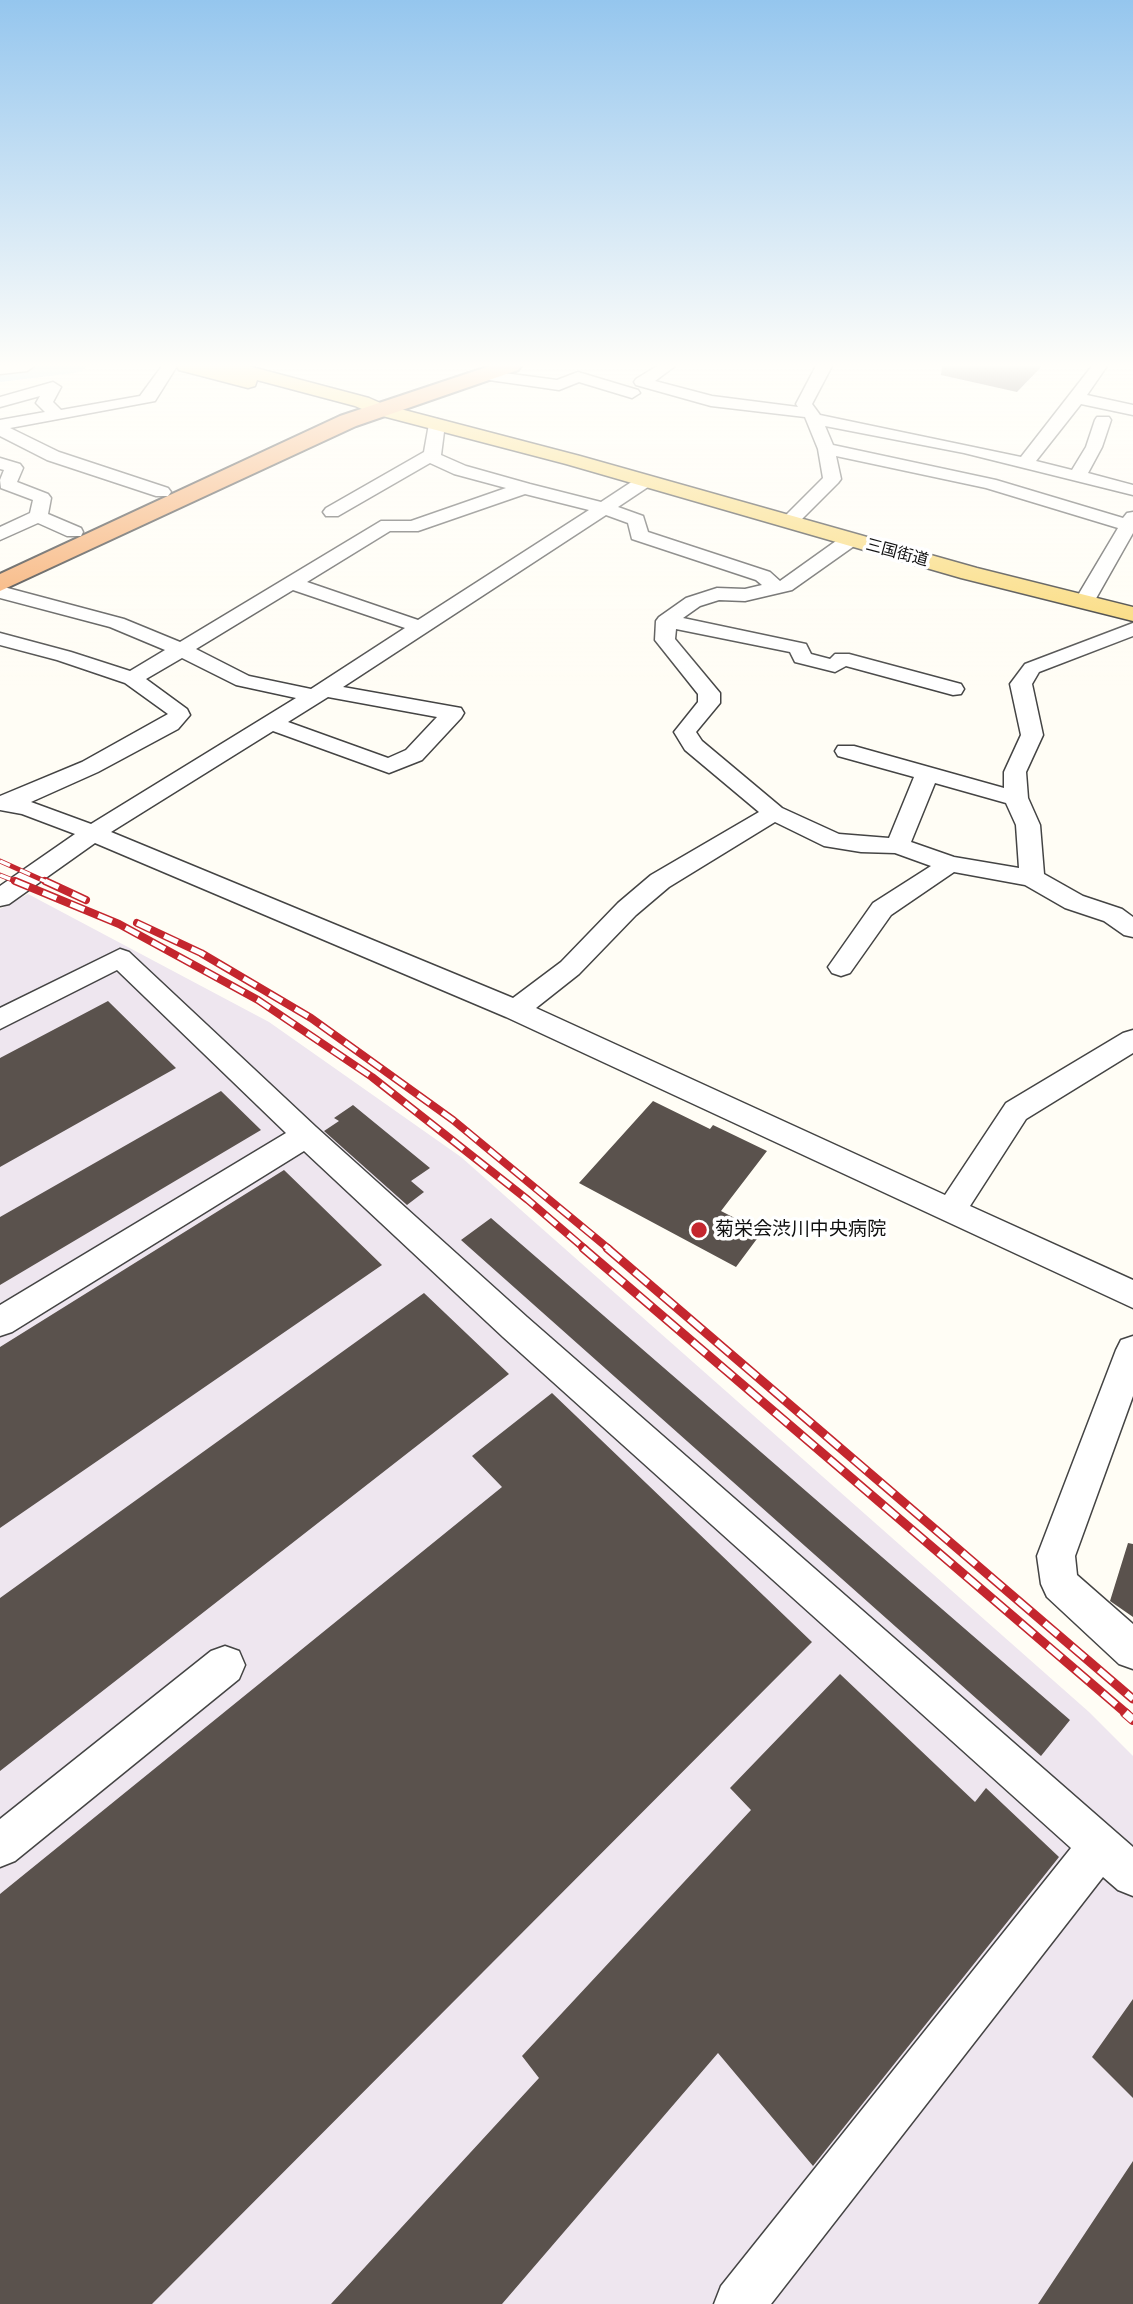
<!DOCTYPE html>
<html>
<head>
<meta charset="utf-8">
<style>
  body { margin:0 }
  canvas { display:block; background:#fffdf5 }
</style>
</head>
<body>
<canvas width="1133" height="2304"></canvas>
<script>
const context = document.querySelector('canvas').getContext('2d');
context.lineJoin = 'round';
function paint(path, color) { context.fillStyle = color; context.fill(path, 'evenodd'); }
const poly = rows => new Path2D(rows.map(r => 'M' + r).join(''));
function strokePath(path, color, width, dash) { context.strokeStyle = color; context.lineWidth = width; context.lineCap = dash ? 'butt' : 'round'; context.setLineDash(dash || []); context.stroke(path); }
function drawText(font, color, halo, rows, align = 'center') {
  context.font = font + ' "Noto Serif","Noto Sans JP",serif'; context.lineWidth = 7; context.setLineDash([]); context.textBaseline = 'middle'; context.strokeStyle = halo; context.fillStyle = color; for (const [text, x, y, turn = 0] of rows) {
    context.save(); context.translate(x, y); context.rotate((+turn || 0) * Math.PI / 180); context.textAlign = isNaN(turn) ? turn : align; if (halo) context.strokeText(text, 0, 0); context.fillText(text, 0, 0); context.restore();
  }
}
const industrial = poly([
  [28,894,269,1022,461,1157,1089,1712,1133,1756,1133,2304,0,2304,0,909]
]);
const river = poly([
  [13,366,86,366,82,371,74,373,0,382,0,368,13,366]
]);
const building = poly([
  [942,366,1042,366,1017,392,941,375],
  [108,1001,176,1068,0,1167,0,1058],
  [221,1091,261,1130,0,1285,0,1217],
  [653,1101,710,1129,713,1125,767,1151,721,1211,762,1232,736,1267,579,1183],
  [353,1105,430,1168,411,1181,424,1192,407,1205,324,1131,339,1121,334,1118],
  [284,1170,382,1265,0,1528,0,1347],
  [491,1218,1070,1720,1041,1756,461,1240],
  [424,1293,509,1374,0,1771,0,1598],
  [552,1393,812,1642,152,2304,0,2304,0,1894,502,1487,472,1456],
  [1128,1543,1133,1544,1133,1617,1110,1601],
  [840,1674,975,1802,986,1788,1059,1857,813,2166,718,2053,502,2304,331,2304,539,2078,522,2056,751,1810,730,1788],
  [1133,1999,1133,2098,1092,2057],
  [1133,2161,1133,2304,1038,2304,1052,2283]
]);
const minor = poly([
  [0,366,34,366,27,371,0,374,0,366],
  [162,366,177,366,155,401,10,428,59,452,168,488,171,492,168,496,156,496,47,460,0,436,0,420,45,412,36,403,40,396,0,407,0,397,53,382,61,387,53,402,61,410,140,396,162,366],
  [657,366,675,366,655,381,712,396,798,407,796,404,816,366,832,366,812,404,820,415,1021,457,1092,366,1107,366,1087,395,1133,405,1133,415,1081,404,1036,461,1072,470,1086,447,1095,420,1097,417,1109,417,1111,420,1102,447,1088,473,1133,485,1133,495,964,453,825,426,833,445,996,480,1123,518,1127,513,1133,512,1133,533,1094,602,1084,608,1074,602,1118,528,986,488,836,456,841,479,838,483,796,525,784,525,781,521,784,517,823,478,818,449,805,417,711,406,636,385,634,382,636,379,657,366],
  [481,370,557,380,578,372,638,390,640,393,632,398,579,382,559,390,475,378,473,375,481,370],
  [437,419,445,424,441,455,466,466,530,484,601,502,639,477,651,477,654,481,651,485,618,507,643,516,648,532,770,572,780,581,843,536,857,536,859,540,857,544,792,590,745,601,719,600,700,606,683,618,806,644,811,654,830,659,835,654,849,654,961,684,964,689,961,694,953,695,846,666,835,672,795,662,790,652,676,629,675,639,720,693,720,703,696,732,702,741,782,808,839,834,889,838,914,777,838,756,835,751,838,746,854,746,1004,788,1004,772,1021,735,1010,684,1025,664,1133,623,1133,636,1039,672,1032,684,1043,735,1026,772,1028,798,1040,825,1044,874,1083,896,1122,909,1133,917,1133,937,1124,935,1104,921,1065,908,1025,885,954,872,891,915,850,973,841,976,832,973,828,967,873,903,931,866,895,853,861,852,824,846,775,822,669,887,636,915,579,974,536,1008,945,1195,1006,1103,1123,1033,1133,1030,1133,1053,1026,1119,970,1206,1133,1280,1133,1308,506,1017,95,843,9,904,0,906,0,886,75,834,22,814,0,810,0,796,82,762,168,714,125,683,57,660,0,645,0,633,71,652,130,671,165,650,110,627,0,598,0,586,124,619,180,642,381,521,411,521,506,488,454,474,430,463,338,516,326,516,323,512,326,508,424,452,429,424,437,419],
  [525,494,589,510,418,620,307,582,390,531,418,531,525,494],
  [606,515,628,523,632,539,756,580,762,585,745,589,717,588,686,598,659,617,656,621,655,640,698,694,698,702,674,732,685,750,759,812,651,875,618,903,561,962,513,998,111,832,273,731,389,773,422,760,461,718,464,713,461,708,343,687,606,515],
  [293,590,405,628,311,689,249,676,196,649,293,590],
  [182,658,236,685,296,698,91,824,31,802,98,772,178,729,190,715,187,709,146,679,182,658],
  [328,697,437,717,406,750,388,758,288,722,328,697],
  [935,783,1006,803,1016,825,1019,868,954,857,911,842,935,783],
  [0,458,20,464,23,468,17,482,48,494,51,498,48,514,81,528,83,532,81,536,67,536,38,523,0,540,0,527,30,513,33,500,1,488,0,480,4,470,0,469,0,458],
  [120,949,129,952,316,1127,527,1317,1133,1847,1133,1896,1118,1890,1103,1877,771,2304,714,2304,721,2286,1071,1848,503,1337,304,1151,12,1332,0,1336,0,1305,286,1133,117,970,0,1029,0,1008,120,949],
  [1133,1336,1133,1396,1075,1556,1077,1575,1133,1624,1133,1669,1119,1664,1047,1597,1041,1584,1037,1556,1116,1350,1121,1340,1133,1336],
  [225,1646,239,1651,245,1665,239,1679,15,1861,0,1867,0,1819,211,1651,225,1646]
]);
const major = poly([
  [177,366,248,366,369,398,385,405,580,456,977,568,1133,607,1133,621,961,578,566,464,371,413,355,406,257,380,255,386,248,388,179,370,177,366]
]);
const highway = poly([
  [490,366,521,366,518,370,356,426,0,591,0,574,340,416,490,366]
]);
const railFar3 = poly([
  [0,861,49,883],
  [0,875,20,883]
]);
const railFar2 = poly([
  [15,881,119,924,258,1000,372,1077,528,1200,585,1249],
  [45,881,86,900],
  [137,923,201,953,311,1018,453,1120,609,1249]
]);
const railFar1 = poly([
  [583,1248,1127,1714],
  [607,1248,1133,1699]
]);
const rail = poly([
  [1125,1713,1133,1720]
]);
const markers = [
  [699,1230,9,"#c4262e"]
];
const farStreetnames = [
  ["三国街道",897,553,15]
];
const poiNames = [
  ["菊栄会渋川中央病院",715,1230]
];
paint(industrial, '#eee6ef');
paint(river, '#b9e0f7');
paint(building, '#5a524d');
strokePath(minor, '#444', 3);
strokePath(major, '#222', 3);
strokePath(highway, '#222', 4);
paint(minor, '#fff');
paint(major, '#f9d66b');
paint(highway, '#f5a25d');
strokePath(railFar3, '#c4262e', 5);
strokePath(railFar2, '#c4262e', 8);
strokePath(railFar1, '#c4262e', 9);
strokePath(rail, '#c4262e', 10);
strokePath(railFar3, '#fff', 3.5, [11]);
strokePath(railFar2, '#fff', 5, [15]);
strokePath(railFar1, '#fff', 6, [18]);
strokePath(rail, '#fff', 8, [24]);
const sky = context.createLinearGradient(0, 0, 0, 689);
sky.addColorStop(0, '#95c6ee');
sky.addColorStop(0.53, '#fffefa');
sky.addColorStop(1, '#fffefa00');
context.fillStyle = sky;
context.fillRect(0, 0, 1133, 689);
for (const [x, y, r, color] of markers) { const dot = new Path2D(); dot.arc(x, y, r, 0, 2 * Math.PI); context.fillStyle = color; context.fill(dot); strokePath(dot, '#fff', 2.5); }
drawText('16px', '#111', '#fff', farStreetnames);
drawText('19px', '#111', '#fff', poiNames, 'left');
</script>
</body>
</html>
